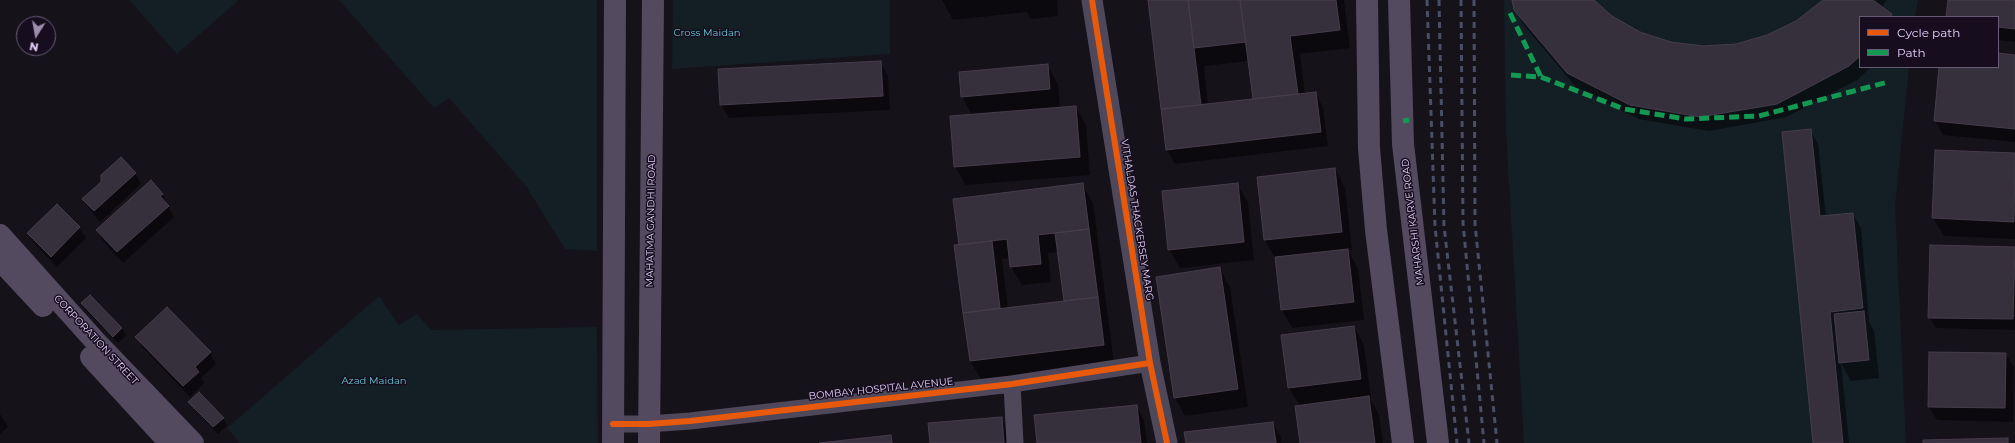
<!DOCTYPE html>
<html>
<head>
<meta charset="utf-8">
<style>
  body { margin:0 }
  #map { position:relative; width:2015px; height:443px; overflow:hidden; background:#16121a; font-family:Montserrat,sans-serif }
  canvas { display:block }
  .legend { position:absolute; left:1859px; top:16px; width:140px; height:52px; box-sizing:border-box; background:#160e1e; border:1px solid #685b76; margin:0; padding:5px 7px; list-style:none; font-size:12px; color:#e4cffa }
  .legend li { display:flex; align-items:center; gap:8px; height:20px }
  .legend b { width:20px; border:1px solid #685b76 }
  .north { position:absolute; left:16px; top:16px; width:40px; height:40px; box-sizing:border-box; background:#160e1e; border:1px solid #685b76; border-radius:50%; rotate:191deg; font-size:11px; font-weight:700; line-height:16px; text-align:center; color:#e4cffa }
  .north::after { content:''; display:block; margin:auto; width:14px; height:18px; background:#9c8dac; clip-path:polygon(50% 0,100% 100%,50% 72%,0 100%) }
</style>
</head>
<body>
<div id="map">
<canvas width="2015" height="443"></canvas>
<ul class="legend">
<li><b style="height:5px;background:#e8590c"></b>Cycle path</li>
<li><b style="height:5px;background:#139951"></b>Path</li>
</ul>
<div class="north">N</div>
</div>
<script>
const context = document.querySelector('canvas').getContext('2d');
context.lineJoin = 'round';
function paint(path, color) { context.fillStyle = color; context.fill(path, 'evenodd'); }
const poly = rows => new Path2D(rows.map(r => 'M' + r).join(''));
function strokePath(path, color, width, dash) { context.strokeStyle = color; context.lineWidth = width; context.lineCap = dash ? 'butt' : 'round'; context.setLineDash(dash || []); context.stroke(path); }
function drawText(font, color, halo, rows, align = 'center') {
  context.font = font + ' Montserrat,sans-serif'; context.lineWidth = 3; context.setLineDash([]); context.textBaseline = 'middle'; context.strokeStyle = halo; context.fillStyle = color; for (const [text, x, y, turn = 0] of rows) {
    context.save(); context.translate(x, y); context.rotate((+turn || 0) * Math.PI / 180); context.textAlign = isNaN(turn) ? turn : align; if (halo) context.strokeText(text, 0, 0); context.fillText(text, 0, 0); context.restore();
  }
}
const green = poly([
  [129,0,239,0,177,54],
  [339,0,597,0,597,251,565,249,526,186,449,98,434,108],
  [673,0,890,0,890,54,672,69],
  [1504,0,1918,0,1915,17,1860,17,1860,67,1909,67,1895,206,1906,443,1524,443,1506,131],
  [379,296,399,325,417,314,431,330,597,327,598,443,240,443,227,428]
]);
const shadow = poly([
  [942,0,1057,0,1058,16,1031,19,1027,12,953,20],
  [1149,0,1344,0,1350,48,1300,54,1305,94,1315,93,1323,107,1328,146,1175,164,1167,150],
  [1249,61,1254,100,1208,105,1204,66],
  [1513,0,1592,0,1611,16,1640,33,1671,43,1703,47,1736,45,1767,36,1797,22,1825,0,1886,0,1882,8,1893,17,1860,17,1860,67,1871,67,1857,80,1786,117,1709,131,1639,119,1576,87,1523,24,1515,10],
  [1949,0,2015,0,2015,42,1998,40,1998,17,1947,17],
  [1998,54,2015,56,2015,142,1943,135,1935,121,1940,67,1998,67],
  [880,62,888,76,890,110,729,118,721,104],
  [1048,66,1058,84,1060,108,1076,107,1086,125,1090,175,966,185,955,167,972,115,962,97,960,73],
  [1810,130,1818,144,1826,217,1853,214,1861,228,1869,322,1874,331,1879,378,1851,381,1841,363,1849,443,1814,443],
  [1936,151,2015,154,2015,239,1944,236,1933,218],
  [1335,169,1345,188,1352,250,1348,250,1358,268,1364,320,1292,328,1282,310,1275,258,1265,240,1258,178],
  [135,173,141,184,100,222,90,210,84,199],
  [1082,184,1093,203,1114,363,981,379,970,361,955,246,960,245],
  [1058,252,1065,302,1008,308,1002,259,1010,258,1011,267,1022,285,1051,282,1048,253],
  [1237,184,1248,202,1254,260,1180,268,1169,249],
  [162,194,174,217,123,263,103,241,97,230],
  [79,228,86,238,57,267,35,244,28,234],
  [2014,248,2015,330,1936,328,1929,317],
  [1219,268,1230,287,1248,407,1185,416,1175,398,1157,278],
  [90,296,122,328,126,336,118,343,86,311,82,304],
  [1354,327,1364,345,1371,397,1369,397,1379,415,1383,443,1301,443,1300,406,1289,388,1282,336],
  [137,337,210,353,216,364,201,378,204,383,190,397,143,348],
  [2006,354,2014,367,2013,422,1937,420,1929,407],
  [190,402,223,418,227,426,218,434,194,409],
  [1136,406,1144,420,1147,443,1038,443],
  [0,414,8,427,0,434],
  [1001,418,1009,432,1010,443,931,443],
  [1273,424,1281,437,1281,443,1277,443,1276,437,1274,437,1275,443,1187,443]
]);
const building = poly([
  [1148,0,1188,0,1201,105,1161,109,1148,0],
  [1188,0,1240,0,1246,42,1194,48,1188,0],
  [1240,0,1336,0,1340,30,1290,36,1298,94,1253,99,1240,0],
  [1512,0,1594,0,1612,16,1640,32,1671,42,1703,46,1736,44,1767,35,1796,21,1823,0,1873,0,1892,14,1891,17,1860,17,1860,56,1849,66,1777,104,1700,117,1630,105,1567,73,1514,10,1512,0],
  [1948,0,2015,0,2015,29,1998,27,1998,17,1946,17,1948,0],
  [1998,53,2015,55,2015,129,1934,121,1939,67,1998,67,1998,53],
  [881,61,883,96,720,105,718,69,881,61],
  [1048,64,1050,89,961,97,959,72,1048,64],
  [1316,92,1321,132,1166,150,1161,109,1316,92],
  [1076,106,1080,157,954,167,950,116,1076,106],
  [1811,129,1820,216,1853,213,1863,308,1830,312,1843,443,1813,443,1782,132,1811,129],
  [1935,150,2015,153,2014,222,1932,218,1935,150],
  [121,157,136,173,94,211,82,199,101,182,101,175,121,157],
  [1335,168,1342,232,1264,240,1257,177,1335,168],
  [151,180,163,194,160,196,169,206,117,252,96,230,151,180],
  [1083,183,1089,229,1038,235,1041,264,1010,267,1007,239,959,245,953,199,1083,183],
  [1238,183,1244,242,1168,250,1162,191,1238,183],
  [57,204,80,227,51,257,27,233,57,204],
  [1089,229,1098,297,1064,301,1055,233,1089,229],
  [992,241,1000,308,963,313,954,245,992,241],
  [1930,245,2015,247,2013,319,1928,318,1930,245],
  [1348,249,1354,302,1281,310,1275,257,1348,249],
  [1220,267,1238,389,1174,398,1156,277,1220,267],
  [90,295,122,328,113,337,81,303,90,295],
  [1098,297,1104,345,970,361,963,313,1098,297],
  [167,307,211,352,195,367,199,372,183,386,135,337,167,307],
  [1864,311,1869,360,1839,363,1834,314,1864,311],
  [1354,326,1361,379,1288,388,1281,335,1354,326],
  [1929,352,2006,353,2005,408,1928,407,1929,352],
  [199,392,224,418,213,427,188,402,199,392],
  [1369,396,1375,443,1300,443,1295,406,1369,396],
  [1137,405,1141,443,1037,443,1034,415,1137,405],
  [1002,417,1004,443,930,443,928,423,1002,417],
  [1273,422,1276,443,1186,443,1184,432,1273,422],
  [891,435,892,443,819,443,891,435],
  [2008,438,2008,443,1923,443,1923,440,2008,438]
]);
const minor = poly([
  [1012,384,1015,443],
  [613,424,648,424,690,421,908,396,1012,384,1150,363]
]);
const tertiary = poly([
  [1092,0,1150,363,1167,443]
]);
const secondary = poly([
  [1367,0,1369,148,1376,230,1403,443],
  [1399,0,1403,144,1438,443],
  [0,235,96,342,193,443],
  [0,260,43,306],
  [91,357,170,443],
  [613,443,615,0],
  [649,443,653,0]
]);
const rail = poly([
  [1427,0,1435,226,1457,443],
  [1439,0,1444,226,1469,443],
  [1461,0,1463,223,1484,443],
  [1474,0,1475,224,1497,443]
]);
const quiet = poly([
  [1510,13,1541,77],
  [1511,75,1541,77,1624,109,1686,119,1759,116,1888,82],
  [1403,121,1409,120]
]);
const cycleway = poly([
  [1092,0,1150,363,1167,443],
  [613,424,648,424,690,421,908,396,1012,384,1150,363]
]);
const parkNames = [
  ["Cross Maidan",707,33],
  ["Azad Maidan",374,381]
];
const streetNames = [
  ["VITHALDAS THACKERSEY MARG",1137,220,81],
  ["MAHATMA GANDHI ROAD",651,221,-89],
  ["MAHARSHI KARVE ROAD",1413,222,-97],
  ["CORPORATION STREET",96,340,47],
  ["BOMBAY HOSPITAL AVENUE",881,389,-6]
];
paint(green, '#131e25');
paint(shadow, '#0007');
paint(building, '#36303c');
strokePath(building, '#463c4d', 1);
strokePath(minor, '#4f485a', 17);
strokePath(tertiary, '#4f485a', 21);
strokePath(secondary, '#534a60', 22);
strokePath(rail, '#494f65', 3, [6, 5]);
strokePath(quiet, '#139951', 5, [10, 5]);
strokePath(cycleway, '#e8590c', 6);
drawText('10px', '#63c5d2', '#160e1e', parkNames);
drawText('10px', '#e4cffa', '#160e1e', streetNames);
</script>
</body>
</html>
